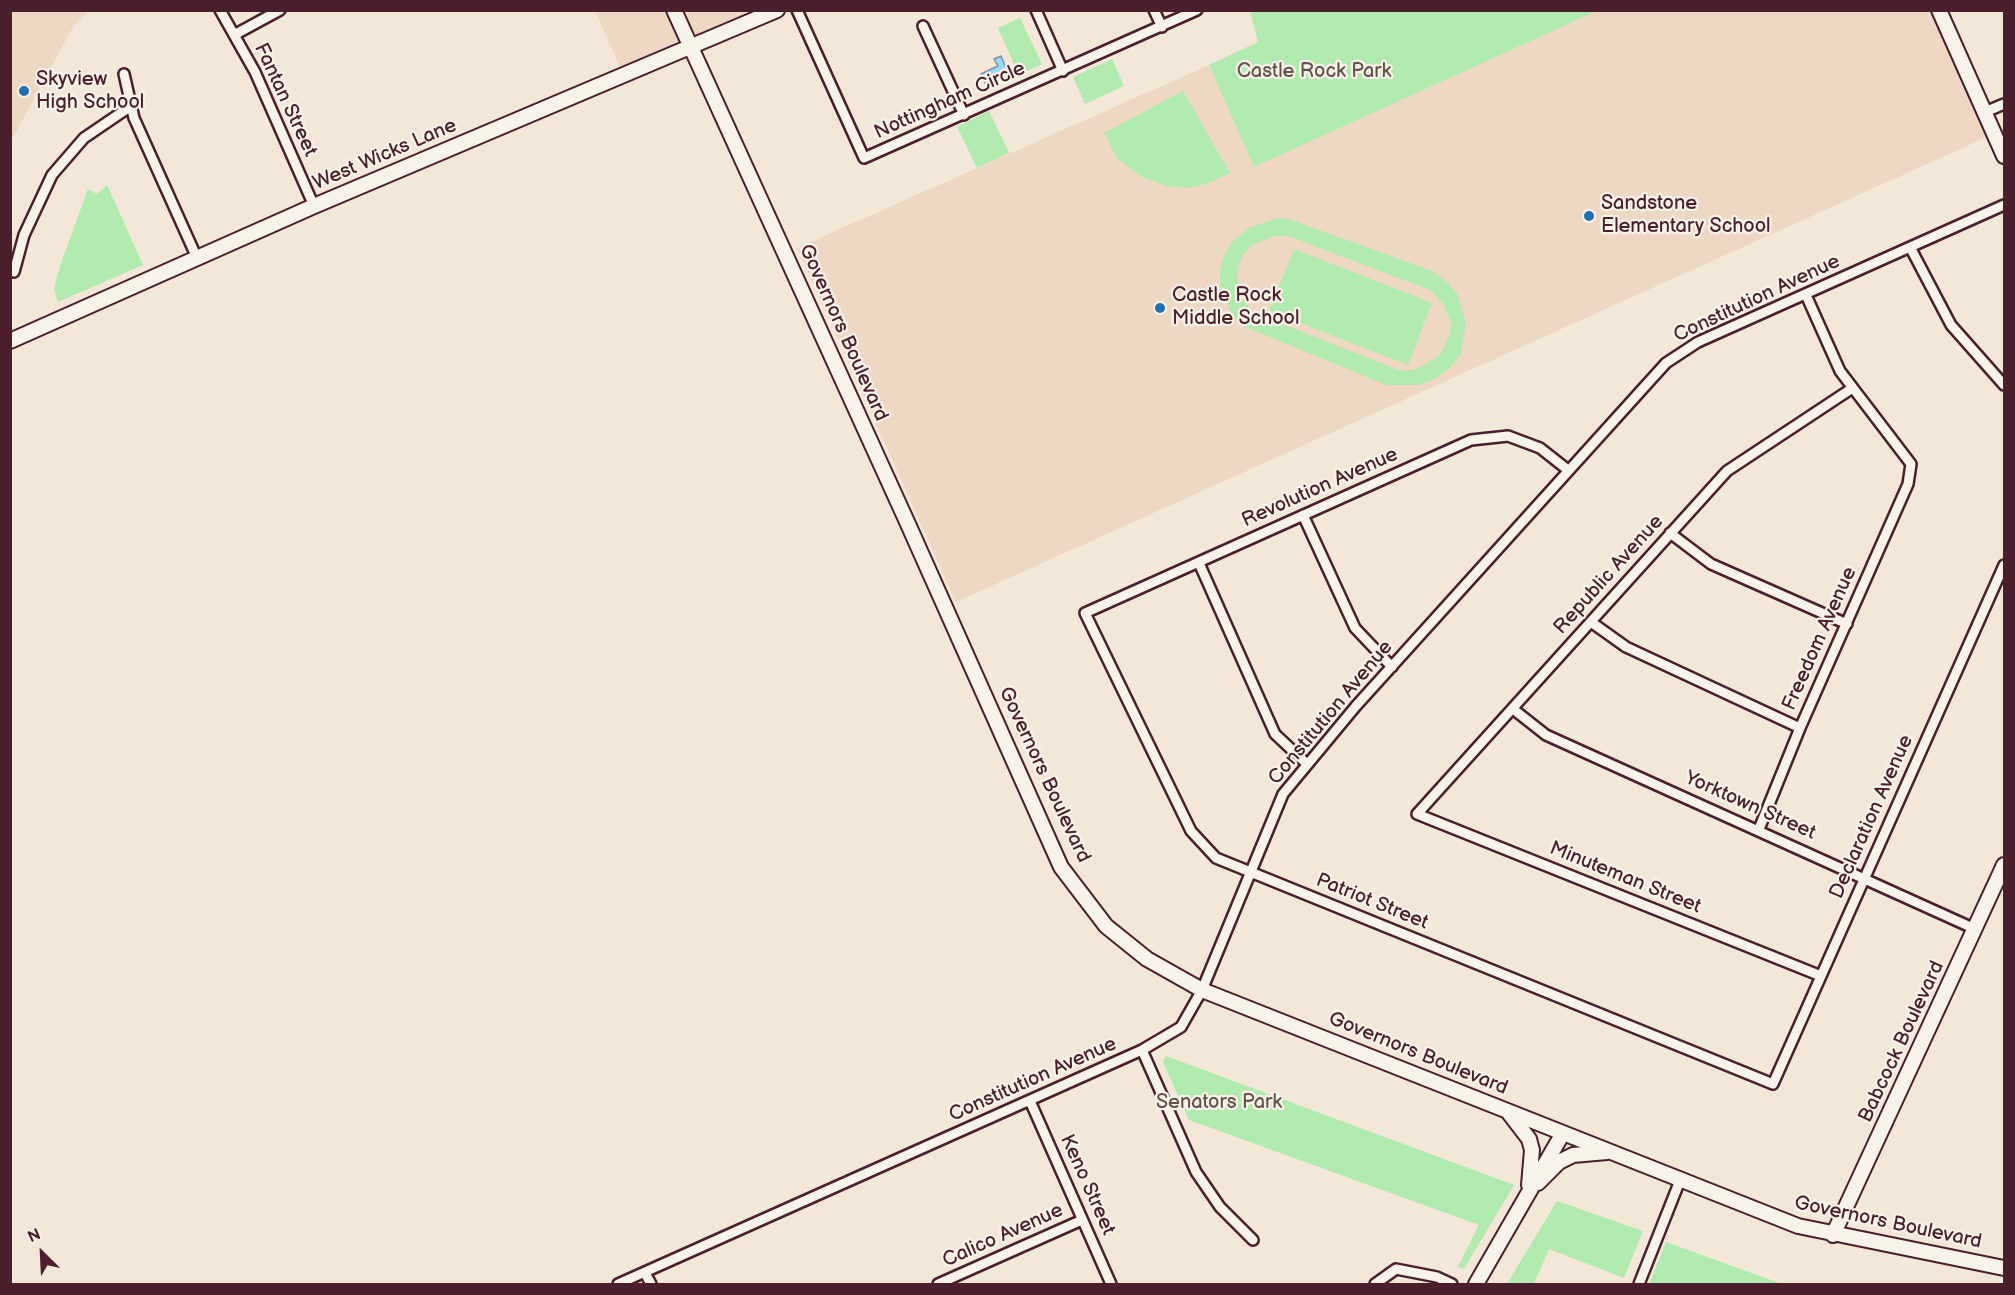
<!DOCTYPE html>
<html>
<head>
<meta charset="utf-8">
<style>
  body { margin:0 }
  #map { position:relative; width:2015px; height:1295px; overflow:hidden; background:#f3e7d7; font-family:"Balsamiq Sans",sans-serif }
  canvas { display:block }
  .frame { position:absolute; inset:0; border:12px solid #4a1f2b; pointer-events:none }
  .north { position:absolute; left:12px; top:1223px; width:60px; height:60px; -webkit-text-stroke:4px #f7f3e8; paint-order:stroke; rotate:336deg; font-size:16px; font-weight:700; line-height:24px; text-align:center; color:#4a1f2b }
  .north::after { content:''; display:block; margin:auto; width:21px; height:27px; background:#4a1f2b; clip-path:polygon(50% 0,100% 100%,50% 72%,0 100%) }
</style>
</head>
<body>
<div id="map">
<canvas width="2015" height="1295"></canvas>
<div class="frame"></div>
<div class="north">N</div>
</div>
<script>
const context = document.querySelector('canvas').getContext('2d');
context.lineJoin = 'round';
function paint(path, color) { context.fillStyle = color; context.fill(path, 'evenodd'); }
const poly = rows => new Path2D(rows.map(r => 'M' + r).join(''));
function strokePath(path, color, width, dash) { context.strokeStyle = color; context.lineWidth = width; context.lineCap = dash ? 'butt' : 'round'; context.setLineDash(dash || []); context.stroke(path); }
function drawText(font, color, halo, rows, align = 'center') {
  context.font = font + ' "Balsamiq Sans",sans-serif'; context.lineWidth = 4.5; context.setLineDash([]); context.textBaseline = 'middle'; context.strokeStyle = halo; context.fillStyle = color; for (const [text, x, y, turn = 0] of rows) {
    context.save(); context.translate(x, y); context.rotate((+turn || 0) * Math.PI / 180); context.textAlign = isNaN(turn) ? turn : align; if (halo) context.strokeText(text, 0, 0); context.fillText(text, 0, 0); context.restore();
  }
}
const built = poly([
  [11,10,89,11,73,27,11,141],
  [595,11,777,11,625,78],
  [1597,11,1930,11,1987,137,956,602,797,248,1209,65,1255,166]
]);
const green = poly([
  [1250,11,1251,10,1597,11,1254,167,1209,65,1258,42],
  [1020,18,1042,64,1019,75,998,28],
  [1112,59,1124,86,1085,104,1073,77],
  [1183,91,1230,173,1206,184,1187,188,1166,186,1140,176,1117,158,1104,133],
  [989,111,1009,153,977,168,957,127],
  [107,185,143,265,58,302,54,289,60,266,88,189,97,194],
  [1277,218,1289,219,1432,271,1447,282,1457,293,1466,323,1461,353,1451,367,1438,377,1419,385,1386,385,1243,326,1232,315,1220,286,1220,269,1224,256,1233,241,1249,228],
  [1275,236,1288,236,1430,290,1444,305,1451,323,1450,334,1440,355,1419,368,1407,371,1396,369,1254,313,1240,296,1237,269,1243,255,1252,245],
  [1294,249,1432,303,1408,365,1269,311],
  [1166,1056,1514,1185,1464,1269,1458,1267,1479,1225,1189,1120,1163,1062],
  [1557,1201,1643,1231,1624,1278,1549,1249,1534,1284,1507,1284],
  [1666,1242,1782,1284,1649,1284]
]);
const water = poly([
  [1001,56,1008,73,985,83,981,74,998,66,994,59,1001,56]
]);
const street = poly([
  [220,10,255,72,314,206],
  [797,10,864,158,1197,10],
  [1036,10,1063,71],
  [1154,10,1162,27],
  [923,26,964,115],
  [234,35,280,10],
  [124,74,134,118,197,258],
  [1985,112,2004,104],
  [1910,247,1951,325,2004,385],
  [14,272,24,235,52,175,84,138,131,106],
  [1568,470,1540,448,1508,436,1471,440,1085,613,1191,831,1216,858,1773,1084,2004,565],
  [1303,515,1355,628,1392,667],
  [1670,533,1711,564,1847,624],
  [1199,563,1275,734,1307,764],
  [1591,622,1626,647,1800,728],
  [1513,709,1546,735,1975,929],
  [1759,829,1800,728,1908,484,1911,464,1840,371,1806,295],
  [1821,976,1417,814,1727,471,1851,389],
  [1142,1050,1196,1172,1220,1207,1253,1240],
  [1030,1101,1111,1284],
  [645,1273,651,1284],
  [618,1284,1142,1050,1181,1027,1202,990,1283,794,1356,706,1666,363,1698,342,2004,205],
  [938,1284,1082,1220],
  [1375,1284,1396,1269,1437,1277,1452,1284],
  [1639,1284,1681,1178]
]);
const secondary = poly([
  [674,10,908,524,1061,867,1106,926,1147,959,1202,990,1798,1226,2004,1268],
  [1939,10,2004,156],
  [10,341,314,206,777,10],
  [1509,1113,1529,1139,1532,1150,1529,1185],
  [1538,1183,1559,1162,1573,1155,1607,1152],
  [1833,1235,2004,865],
  [1476,1284,1563,1133]
]);
const markers = [
  [24,91,6,"#1f6fb2"],
  [1589,216,6,"#1f6fb2"],
  [1160,308,6,"#1f6fb2"]
];
const parkNames = [
  ["Castle Rock Park",1314,72],
  ["Senators Park",1219,1103]
];
const poiNames = [
  ["Skyview",36,80],
  ["High School",36,103],
  ["Sandstone",1601,204],
  ["Elementary School",1601,227],
  ["Castle Rock",1172,296],
  ["Middle School",1172,319]
];
const streetNames = [
  ["Fantan Street",285,100,65],
  ["Nottingham Circle",950,101,-24],
  ["West Wicks Lane",385,155,-23],
  ["Constitution Avenue",1757,299,-25],
  ["Governors Boulevard",843,333,66],
  ["Revolution Avenue",1320,488,-24],
  ["Republic Avenue",1609,575,-48],
  ["Freedom Avenue",1820,639,-66],
  ["Constitution Avenue",1331,713,-50],
  ["Governors Boulevard",1044,775,65],
  ["Yorktown Street",1750,806,24],
  ["Declaration Avenue",1872,817,-66],
  ["Minuteman Street",1625,878,22],
  ["Patriot Street",1372,902,22],
  ["Babcock Boulevard",1902,1042,-65],
  ["Governors Boulevard",1418,1054,22],
  ["Constitution Avenue",1033,1080,-24],
  ["Keno Street",1087,1185,66],
  ["Governors Boulevard",1888,1223,12],
  ["Calico Avenue",1003,1236,-24]
];
paint(built, '#eed8c3');
paint(green, '#b0eaae');
paint(water, '#98dafa');
strokePath(water, '#798fa7', 1.5);
strokePath(street, '#4a1f2b', 14);
strokePath(secondary, '#4a1f2b', 18);
strokePath(street, '#f7f3e8', 9);
strokePath(secondary, '#f7f3e8', 14);
for (const [x, y, r, color] of markers) { const dot = new Path2D(); dot.arc(x, y, r, 0, 2 * Math.PI); context.fillStyle = color; context.fill(dot); strokePath(dot, '#f7f3e8', 2); }
drawText('20px', '#64524c', '#f7f3e8', parkNames);
drawText('20px', '#4a1f2b', '#f7f3e8', poiNames, 'left');
drawText('20px', '#4a1f2b', '#f7f3e8', streetNames);
</script>
</body>
</html>
